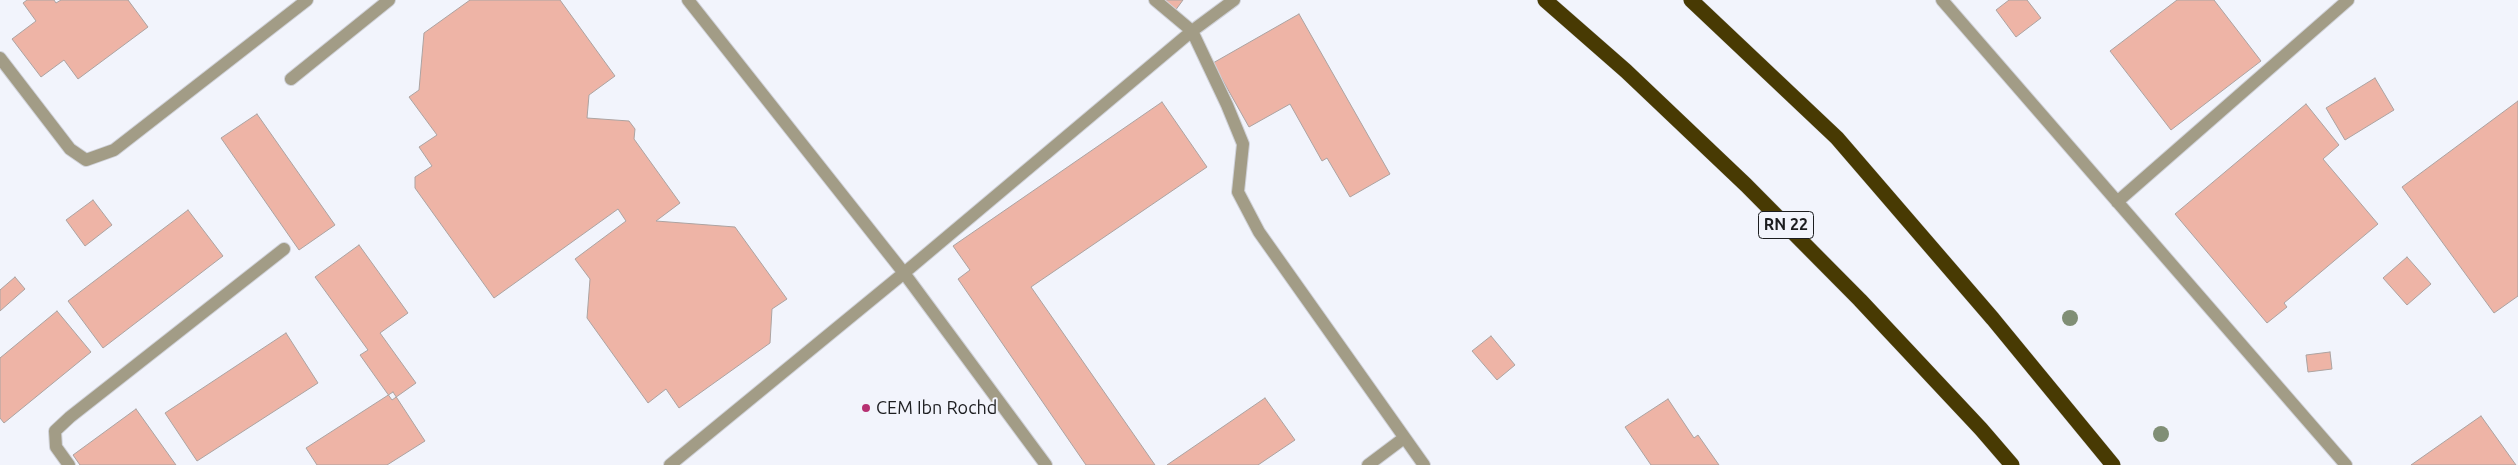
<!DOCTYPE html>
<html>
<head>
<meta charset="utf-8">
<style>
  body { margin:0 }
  canvas { display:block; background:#f2f4fc }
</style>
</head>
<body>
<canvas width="2518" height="465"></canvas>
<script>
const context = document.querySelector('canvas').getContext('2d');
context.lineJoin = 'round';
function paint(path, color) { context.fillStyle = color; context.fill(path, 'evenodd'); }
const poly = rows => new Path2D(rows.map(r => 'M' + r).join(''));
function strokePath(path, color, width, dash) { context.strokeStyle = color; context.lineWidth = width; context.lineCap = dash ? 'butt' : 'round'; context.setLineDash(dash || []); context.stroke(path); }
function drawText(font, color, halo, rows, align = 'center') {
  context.font = font + ' Ubuntu,sans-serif'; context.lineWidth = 4; context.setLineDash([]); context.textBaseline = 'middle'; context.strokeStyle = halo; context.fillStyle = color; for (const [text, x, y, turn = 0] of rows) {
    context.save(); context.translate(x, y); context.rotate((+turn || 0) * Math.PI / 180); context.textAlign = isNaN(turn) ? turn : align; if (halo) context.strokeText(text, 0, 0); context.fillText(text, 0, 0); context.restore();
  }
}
const building = poly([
  [27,0,54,0,56,3,61,0,128,0,148,27,78,79,64,60,41,77,12,39,36,21,23,3,27,0],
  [470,0,560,0,615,76,589,95,587,118,629,121,635,129,634,139,680,203,656,221,735,227,787,299,772,309,770,343,679,408,666,389,648,403,587,318,590,279,575,259,626,221,618,209,494,298,415,188,415,177,432,166,419,147,437,135,409,97,419,90,424,33,470,0],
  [1153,0,1183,0,1172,15,1153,0],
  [2009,0,2027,0,2041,18,2016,37,1996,10,2009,0],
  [2177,0,2214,0,2261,61,2171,130,2110,51,2177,0],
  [1299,14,1390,174,1350,197,1327,158,1322,161,1290,104,1249,127,1213,63,1299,14],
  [2375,78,2394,110,2345,140,2326,108,2375,78],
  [2518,101,2518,296,2494,313,2402,187,2518,101],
  [1162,102,1207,167,1031,287,1155,465,1086,465,958,279,970,270,953,246,1162,102],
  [2306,104,2339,145,2323,159,2378,224,2284,303,2287,307,2267,323,2175,214,2306,104],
  [257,114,335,225,299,250,221,138,257,114],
  [93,200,112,225,85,246,66,220,93,200],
  [188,210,223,256,103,348,68,301,188,210],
  [359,245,408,313,380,333,416,383,392,400,360,355,368,350,315,277,359,245],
  [2407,257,2431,284,2407,305,2383,278,2407,257],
  [15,277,25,289,0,311,0,290,15,277],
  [57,311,91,352,4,423,0,418,0,358,57,311],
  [286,333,318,383,197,461,165,413,286,333],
  [1491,336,1515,365,1497,380,1472,351,1491,336],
  [2330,352,2332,369,2308,372,2306,355,2330,352],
  [393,392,425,441,387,465,317,465,306,448,393,392],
  [1265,398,1295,440,1258,465,1167,465,1265,398],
  [1668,399,1694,438,1698,435,1719,465,1651,465,1625,427,1668,399],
  [136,409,176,465,80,465,73,455,136,409],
  [2481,416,2516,465,2411,465,2481,416]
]);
const minor = poly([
  [688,0,904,273,1192,31,1234,0],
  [1155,0,1192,31,1227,105,1243,144,1238,192,1259,232,1424,465],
  [1942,0,2346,465],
  [0,58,70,149,86,160,114,150,307,0],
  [291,79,389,0],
  [2117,202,2348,0],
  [69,465,56,447,55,431,70,417,284,249],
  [670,465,904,273,1046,465],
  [1368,465,1404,438]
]);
const highway = poly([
  [1545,0,1626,71,1746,185,1860,300,1981,429,2012,465],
  [1691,0,1837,138,1993,319,2113,465]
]);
const trees = [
  [2070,318],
  [2161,434]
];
const markers = [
  [866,408,5,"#b63072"]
];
const shields = [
  [1786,225,55]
];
const shieldNames = [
  ["RN 22",1786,225]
];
const poiNames = [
  ["CEM Ibn Rochd",876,408]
];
paint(building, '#eeb4a6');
strokePath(building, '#aca3a1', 1);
strokePath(minor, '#d0d2d9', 14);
strokePath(highway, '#d0d2d9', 16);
strokePath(minor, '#a29c86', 12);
strokePath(highway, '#483a03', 15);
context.fillStyle = '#808e75';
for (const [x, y] of trees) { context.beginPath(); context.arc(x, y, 8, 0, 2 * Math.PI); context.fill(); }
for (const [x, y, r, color] of markers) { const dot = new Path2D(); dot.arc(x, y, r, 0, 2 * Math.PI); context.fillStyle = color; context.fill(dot); strokePath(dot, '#f2f4fc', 2); }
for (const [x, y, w] of shields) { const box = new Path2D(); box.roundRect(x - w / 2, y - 13.5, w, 27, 4); context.fillStyle = '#f2f4fc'; context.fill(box); strokePath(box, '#1c1d20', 1); }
drawText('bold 16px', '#1c1d20', null, shieldNames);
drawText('18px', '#1c1d20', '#f2f4fc', poiNames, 'left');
</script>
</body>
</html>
